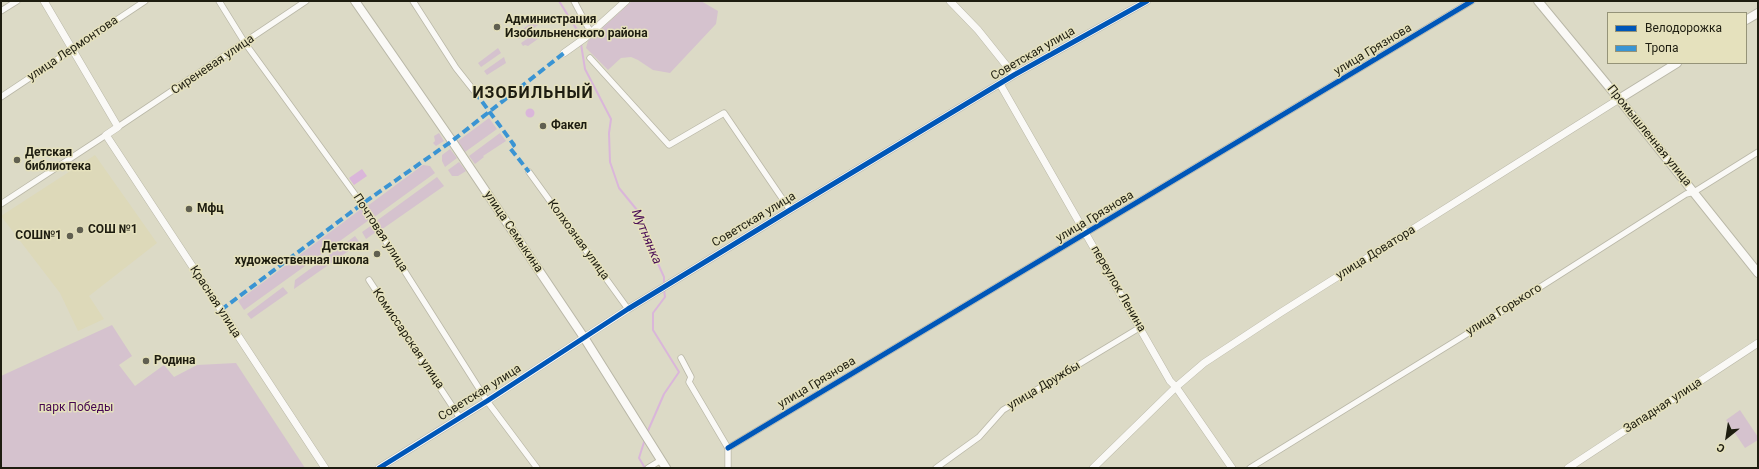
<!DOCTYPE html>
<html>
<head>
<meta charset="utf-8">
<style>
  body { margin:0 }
  #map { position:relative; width:1759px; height:469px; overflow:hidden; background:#dcdac6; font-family:Roboto,sans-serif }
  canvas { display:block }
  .frame { position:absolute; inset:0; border:2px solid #1e1d10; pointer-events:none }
  .legend { position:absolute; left:1607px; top:12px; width:140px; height:52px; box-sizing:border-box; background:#e5e1bd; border:1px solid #959378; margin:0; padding:5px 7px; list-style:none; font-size:12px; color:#1e1d10 }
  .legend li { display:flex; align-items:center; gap:8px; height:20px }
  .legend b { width:20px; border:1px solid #959378 }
  .north { position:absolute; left:1707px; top:417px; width:40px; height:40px; -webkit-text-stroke:3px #e5e1bd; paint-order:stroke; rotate:210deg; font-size:11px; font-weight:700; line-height:16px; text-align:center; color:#1e1d10 }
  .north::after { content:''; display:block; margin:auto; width:14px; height:18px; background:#1e1d10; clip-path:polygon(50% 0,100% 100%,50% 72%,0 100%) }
</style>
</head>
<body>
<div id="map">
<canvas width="1759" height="469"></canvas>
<div class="frame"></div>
<ul class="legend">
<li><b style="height:5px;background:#0057b8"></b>Велодорожка</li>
<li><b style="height:5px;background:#3a94d3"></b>Тропа</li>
</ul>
<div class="north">С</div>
</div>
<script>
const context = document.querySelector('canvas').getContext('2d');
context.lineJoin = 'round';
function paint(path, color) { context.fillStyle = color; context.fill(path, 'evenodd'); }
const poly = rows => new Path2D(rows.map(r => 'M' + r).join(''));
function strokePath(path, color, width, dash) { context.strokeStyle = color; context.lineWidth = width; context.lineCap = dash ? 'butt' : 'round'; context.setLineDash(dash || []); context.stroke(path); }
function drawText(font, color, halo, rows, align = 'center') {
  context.font = font + ' Roboto,sans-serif'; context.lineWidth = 3; context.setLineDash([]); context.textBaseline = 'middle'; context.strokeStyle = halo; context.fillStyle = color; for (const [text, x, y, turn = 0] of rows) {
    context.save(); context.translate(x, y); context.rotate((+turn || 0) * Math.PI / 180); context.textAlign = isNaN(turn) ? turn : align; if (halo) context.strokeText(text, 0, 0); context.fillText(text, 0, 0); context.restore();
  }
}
const built = poly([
  [95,155,157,243,89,296,104,319,78,331,60,293,1,216]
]);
const green = poly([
  [632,1,701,1,718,11,716,24,670,73,653,70,638,60,631,57,621,58,608,70,586,48,588,41],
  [535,20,538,25,519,39,515,35],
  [541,29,544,31,542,36,528,46,525,45,523,46,521,43],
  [498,48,501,53,481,67,478,63],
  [504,57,506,63,487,75,484,71],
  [489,118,497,129,465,152,458,141],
  [439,133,444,141,436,146,433,143,435,141,434,136],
  [500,133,506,141,483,156,484,157,475,164,469,156],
  [450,149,457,158,445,167,442,161,442,155],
  [459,162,466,171,458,176,452,176,448,170],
  [423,165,430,166,435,173,373,218,366,207],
  [437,177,444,186,381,230,375,222],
  [361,209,369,220,244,310,238,301],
  [372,225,376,232,366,239,362,232],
  [355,236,360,243,294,289,295,280],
  [283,287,288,293,251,319,247,314],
  [112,325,132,356,119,365,135,386,164,365,174,377,197,365,236,363,305,468,1,468,1,376],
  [1740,410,1758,437,1758,440,1745,448,1726,420]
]);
const water = poly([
  '525.5 113a4.5 4.5 0 1 1 9 0a4.5 4.5 0 1 1-9 0Z',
  [362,169,367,176,354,185,349,178]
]);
const stream = poly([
  [559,1,579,33,580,40],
  [581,44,585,69,611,119,609,133,610,162,619,188,637,210,644,233,664,277,664,285],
  [647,433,664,394,679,372,653,330,653,313,665,297,664,290],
  [645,439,639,458,645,468]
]);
const minor = poly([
  [219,1,245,43,362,204,487,401,537,468],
  [413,1,456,68,475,92],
  [574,1,591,33],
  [1,11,17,1],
  [590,58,669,145,724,113,790,210],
  [1,97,145,1],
  [118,127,306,1],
  [529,172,628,309],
  [1,204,106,135],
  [369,280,460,418],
  [681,358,691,377,689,382,728,448,728,468],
  [728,448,1472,1],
  [648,468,661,460],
  [936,468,979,437,1003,410,1139,328],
  [1250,468,1462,337,1686,194,1694,192,1758,152]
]);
const tertiary = poly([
  [44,1,118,127,106,135,325,468],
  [950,1,978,30,1014,75],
  [564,53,585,38,626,1],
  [1000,84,1170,381,1176,387,1232,468],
  [379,468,487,401,628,309,790,210,1014,75,1147,1],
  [1093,468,1176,387,1204,363,1280,313,1619,99],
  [1568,468,1758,343]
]);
const secondary = poly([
  [355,1,452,141,585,339,666,468],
  [1538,1,1619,99,1758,273],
  [1746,20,1758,13],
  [1619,99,1677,63]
]);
const quiet = poly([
  [475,92,514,145,510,148,529,172],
  [221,310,362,204,452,141,564,53]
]);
const cycleway = poly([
  [728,448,1472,1],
  [379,468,487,401,628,309,790,210,1014,75,1147,1]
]);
const markers = [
  [497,27,4,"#605f50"],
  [543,126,4,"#605f50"],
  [17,160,4,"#605f50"],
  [189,209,4,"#605f50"],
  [80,230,4,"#605f50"],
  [70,236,4,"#605f50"],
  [377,254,4,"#605f50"],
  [146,361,4,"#605f50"]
];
const poiNames = [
  ["Администрация",505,20],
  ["Изобильненского района",505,34],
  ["Факел",551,126],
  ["Детская",25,153],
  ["библиотека",25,167],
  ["Мфц",197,209],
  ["СОШ №1",88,230],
  ["СОШ№1",62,236,"right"],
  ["Детская",369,247,"right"],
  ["художественная школа",369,261,"right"],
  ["Родина",154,361]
];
const streetNames = [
  ["улица Лермонтова",73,49,-34],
  ["улица Грязнова",1373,50,-31],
  ["Советская улица",1033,54,-30],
  ["Сиреневая улица",213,65,-34],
  ["Промышленная улица",1649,136,51],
  ["улица Грязнова",1095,217,-31],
  ["Советская улица",754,220,-31],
  ["улица Семыкина",513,232,56],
  ["Почтовая улица",380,233,57],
  ["Колхозная улица",578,240,54],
  ["улица Доватора",1376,253,-32],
  ["переулок Ленина",1118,289,60],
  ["Красная улица",215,302,57],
  ["улица Горького",1504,310,-32],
  ["Комиссарская улица",408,339,56],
  ["улица Грязнова",817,383,-31],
  ["улица Дружбы",1044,386,-31],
  ["Советская улица",480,393,-32],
  ["Западная улица",1663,406,-33]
];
const parkNames = [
  ["парк Победы",76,408]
];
const waterNames = [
  ["Мутнянка",646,237,67]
];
const districtNames = [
  ["ИЗОБИЛЬНЫЙ",533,94]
];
paint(built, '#ddd9b9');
paint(green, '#d5c2ce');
paint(water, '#dab6da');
strokePath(stream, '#dab6da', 2);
strokePath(minor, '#b9b7a7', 7);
strokePath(tertiary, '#b9b7a7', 8);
strokePath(secondary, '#b9b7a7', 10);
strokePath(minor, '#faf9f6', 5.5);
strokePath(tertiary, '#faf9f6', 7);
strokePath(secondary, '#faf9f6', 8);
strokePath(quiet, '#3a94d3', 4, [8, 4]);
strokePath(cycleway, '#0057b8', 5);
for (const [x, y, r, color] of markers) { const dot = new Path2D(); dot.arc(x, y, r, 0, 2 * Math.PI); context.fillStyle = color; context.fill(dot); strokePath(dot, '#e5e1bd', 1.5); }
drawText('bold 12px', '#1e1d10', '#e5e1bd', poiNames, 'left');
drawText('12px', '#1e1d10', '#e5e1bd', streetNames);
drawText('12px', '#450550', '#e5e1bd', parkNames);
drawText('italic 13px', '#490b55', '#e5e1bd', waterNames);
context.letterSpacing = '1px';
drawText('bold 16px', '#1e1d10', '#e5e1bd', districtNames);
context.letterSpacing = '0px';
</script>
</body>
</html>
